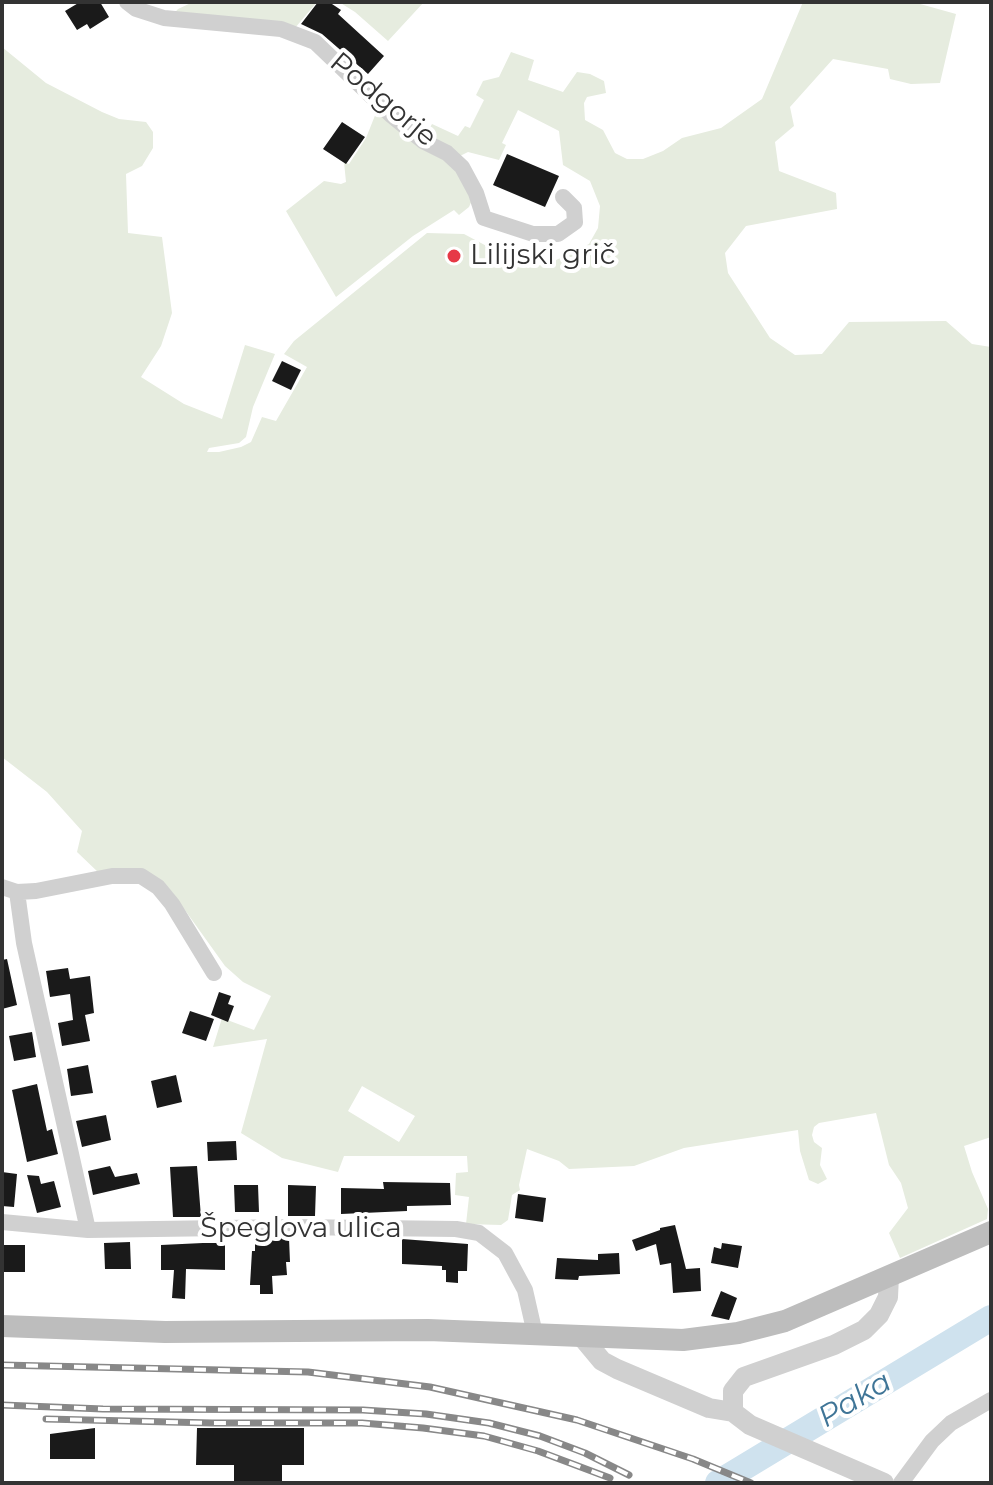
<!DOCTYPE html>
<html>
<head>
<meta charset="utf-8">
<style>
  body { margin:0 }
  #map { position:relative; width:993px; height:1485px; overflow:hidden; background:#fff; font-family:Montserrat,sans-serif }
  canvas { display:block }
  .frame { position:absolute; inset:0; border:4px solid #333; pointer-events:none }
</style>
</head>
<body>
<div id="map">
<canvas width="993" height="1485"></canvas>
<div class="frame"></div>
</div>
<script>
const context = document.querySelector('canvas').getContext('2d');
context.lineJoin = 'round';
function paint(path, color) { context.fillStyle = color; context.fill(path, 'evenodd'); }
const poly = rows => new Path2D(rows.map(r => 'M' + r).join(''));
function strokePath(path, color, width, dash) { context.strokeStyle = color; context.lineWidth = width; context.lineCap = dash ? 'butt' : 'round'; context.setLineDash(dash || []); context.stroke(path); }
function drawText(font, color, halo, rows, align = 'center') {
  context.font = font + ' Montserrat,sans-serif'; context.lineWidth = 8; context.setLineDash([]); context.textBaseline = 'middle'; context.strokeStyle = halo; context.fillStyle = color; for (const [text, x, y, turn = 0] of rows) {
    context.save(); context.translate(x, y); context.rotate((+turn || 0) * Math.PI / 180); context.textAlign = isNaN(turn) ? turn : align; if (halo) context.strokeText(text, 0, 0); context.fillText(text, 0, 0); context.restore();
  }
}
const green = poly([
  [193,2,317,2,295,28,171,17,178,9],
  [339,2,424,2,388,41,355,12],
  [803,2,913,2,956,14,940,83,911,84,890,79,888,69,833,59,790,107,794,126,775,142,779,171,836,193,837,209,746,226,725,253,728,273,770,338,795,355,822,354,849,322,946,321,972,344,991,347,991,1137,964,1146,972,1172,988,1209,987,1219,900,1258,889,1233,908,1208,901,1183,889,1165,876,1113,819,1123,814,1127,812,1135,814,1142,822,1148,820,1165,827,1179,818,1184,809,1180,800,1151,798,1130,684,1148,634,1166,569,1169,559,1161,527,1149,519,1185,520,1190,512,1195,508,1220,501,1225,466,1224,469,1197,455,1195,456,1173,468,1172,467,1156,344,1156,338,1172,282,1158,241,1133,267,1039,213,1047,222,1018,254,1030,271,996,243,982,225,966,172,892,100,874,77,852,82,831,47,792,2,757,2,47,46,83,102,112,119,119,146,122,153,132,153,148,142,166,126,174,128,233,162,237,172,313,161,346,141,377,184,404,222,419,245,345,275,354,253,407,246,437,239,443,209,448,207,452,219,452,241,447,251,442,262,417,276,421,307,367,284,354,294,341,427,233,464,234,528,268,550,263,589,244,598,228,600,206,590,181,563,165,559,131,518,110,502,143,506,145,499,160,468,152,460,156,424,138,432,124,458,136,465,126,470,128,484,100,476,95,483,81,499,77,511,52,534,60,528,80,563,92,577,72,590,74,604,81,606,93,587,97,584,103,585,120,603,130,615,153,627,159,643,159,663,151,682,138,721,128,762,99],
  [362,1086,415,1116,399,1142,348,1111],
  [378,108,448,161,465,178,473,198,469,207,459,215,454,210,413,236,336,297,286,211,324,181,341,184,346,182,344,162,349,164,366,138]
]);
const river = poly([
  [718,1483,991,1318]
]);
const building = poly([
  [80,2,100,2,109,17,90,29,87,24,77,30,65,11],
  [318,2,329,2,341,10,338,14,384,56,368,74,322,34,301,24],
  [342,122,365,137,346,164,323,149],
  [507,154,559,176,545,207,493,185],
  [282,361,301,370,291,390,272,381],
  [7,959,17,1005,2,1009,2,960],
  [68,968,70,979,90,976,94,1013,85,1015,90,1041,62,1046,58,1023,73,1020,70,994,50,997,46,971],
  [219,992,231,996,228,1004,234,1006,228,1022,211,1015],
  [190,1011,214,1019,206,1041,182,1033],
  [32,1032,36,1057,14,1061,9,1036],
  [88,1065,93,1093,71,1096,67,1069],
  [176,1075,182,1102,157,1108,151,1081],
  [37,1084,47,1131,52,1129,58,1154,27,1162,12,1090],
  [106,1115,111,1140,82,1147,76,1121],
  [236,1141,237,1160,208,1161,207,1142],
  [110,1166,115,1177,137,1173,140,1184,93,1195,88,1171],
  [197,1166,201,1217,173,1217,170,1167],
  [2,1172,17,1174,14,1207,2,1206],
  [27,1175,39,1176,41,1184,54,1181,61,1207,37,1213],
  [383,1182,450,1183,451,1205,407,1206,407,1211,341,1214,341,1188,384,1189],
  [234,1185,258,1185,259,1212,235,1212],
  [288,1185,316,1186,315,1216,288,1216],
  [518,1194,546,1198,543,1222,515,1218],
  [675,1225,686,1269,700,1268,701,1291,673,1293,671,1263,660,1265,656,1244,636,1251,632,1240,660,1230,660,1228],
  [266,1238,289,1238,290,1262,286,1262,287,1275,272,1276,273,1294,260,1294,260,1285,250,1285,252,1251,255,1251,255,1241],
  [402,1239,468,1244,467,1271,458,1271,458,1283,446,1282,446,1270,442,1270,442,1266,402,1264],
  [130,1242,131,1269,105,1269,104,1243],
  [203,1243,225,1243,225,1270,186,1269,185,1299,172,1298,174,1270,161,1270,161,1245],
  [722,1243,742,1246,738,1268,711,1263,714,1247,721,1249],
  [2,1245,25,1245,25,1272,3,1272],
  [619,1253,620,1274,579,1276,578,1280,555,1279,557,1258,598,1260,598,1254],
  [721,1291,737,1298,729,1320,711,1316],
  [95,1428,95,1459,50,1459,50,1434],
  [197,1428,304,1428,304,1465,282,1465,282,1483,234,1483,234,1465,196,1465]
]);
const minor = poly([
  [127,2,136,9,164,18,281,29,315,42,391,115,423,141,447,153,462,167,476,193,484,218,533,234,558,234,575,222,574,208,563,197],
  [2,887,17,892,36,891,112,876,141,876,158,887,172,904,214,973],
  [17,892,24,943,88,1230],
  [2,1222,88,1230,291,1227,456,1229,479,1233,505,1253,525,1290,535,1334],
  [901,1483,932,1441,951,1423,991,1400]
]);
const tertiary = poly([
  [582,1337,602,1361,617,1369,709,1408,733,1412,750,1425,884,1483],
  [733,1412,733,1391,744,1377,834,1345,864,1330,879,1315,888,1297,889,1276]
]);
const secondary = poly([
  [2,1326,165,1332,428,1330,683,1340,738,1333,785,1321,991,1232]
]);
const rail = poly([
  [2,1365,308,1372,430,1387,577,1420,693,1459,751,1483],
  [2,1405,103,1409,363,1410,426,1414,489,1423,540,1436,585,1453,629,1475],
  [46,1419,212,1423,362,1423,423,1428,484,1436,538,1451,610,1478]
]);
const markers = [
  [454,256,8,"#e63946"]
];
const streetNames = [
  ["Podgorje",383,100,40],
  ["Špeglova ulica",301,1229]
];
const poiNames = [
  ["Lilijski grič",470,256]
];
const waterNames = [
  ["Paka",855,1400,-31]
];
paint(green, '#e6ecdf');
strokePath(river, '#cfe2ee', 26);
paint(building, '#1a1a1a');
strokePath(minor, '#d0d0d0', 16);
strokePath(tertiary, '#d0d0d0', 20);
strokePath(secondary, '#bdbdbd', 22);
strokePath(rail, '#888', 7);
strokePath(rail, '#fff', 4, [12]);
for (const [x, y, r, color] of markers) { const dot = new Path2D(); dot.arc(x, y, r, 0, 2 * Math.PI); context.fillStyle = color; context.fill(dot); strokePath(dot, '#fff', 3); }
drawText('28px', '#333', '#fff', streetNames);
drawText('28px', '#333', '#fff', poiNames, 'left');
drawText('italic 30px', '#3f7597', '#fff', waterNames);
</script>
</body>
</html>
